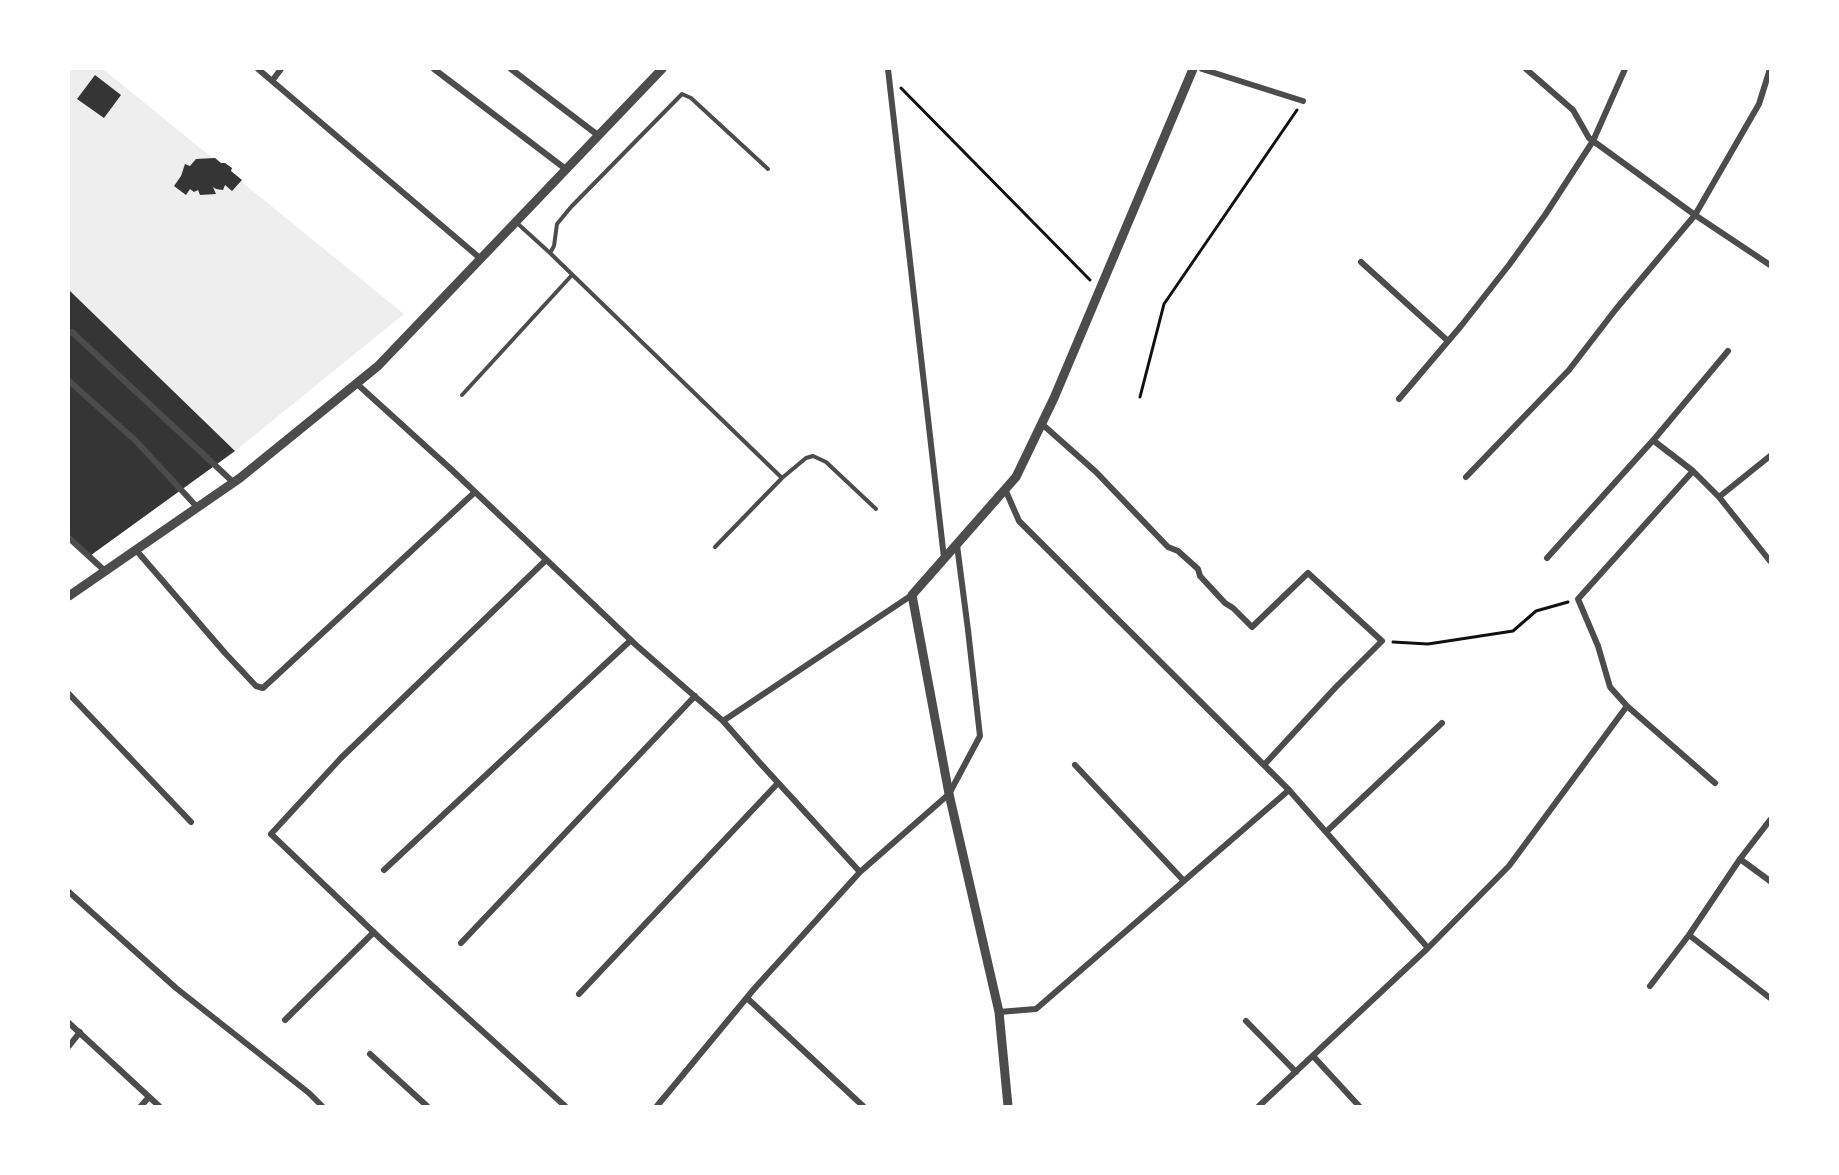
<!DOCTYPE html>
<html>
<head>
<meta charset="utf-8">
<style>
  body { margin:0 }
  #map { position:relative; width:1839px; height:1175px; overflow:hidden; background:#fff; font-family:Raleway,sans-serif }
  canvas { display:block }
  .frame { position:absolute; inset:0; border:70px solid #fff; pointer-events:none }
</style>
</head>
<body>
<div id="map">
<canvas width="1839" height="1175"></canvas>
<div class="frame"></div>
</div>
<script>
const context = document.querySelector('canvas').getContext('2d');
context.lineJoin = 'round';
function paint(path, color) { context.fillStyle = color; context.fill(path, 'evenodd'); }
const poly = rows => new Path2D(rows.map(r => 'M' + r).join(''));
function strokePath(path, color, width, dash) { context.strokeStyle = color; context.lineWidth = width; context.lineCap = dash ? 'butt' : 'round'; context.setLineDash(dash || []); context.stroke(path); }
const green = poly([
  [69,69,103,69,404,314,235,451,69,290]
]);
const building = poly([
  [95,75,121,95,104,118,77,99],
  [215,158,221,163,225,163,232,168,231,171,242,180,232,191,225,185,223,190,216,189,213,187,216,194,200,195,198,190,194,192,190,189,186,195,174,186,181,176,185,164,190,166,196,159],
  [69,290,235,451,87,558,69,541]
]);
const path = poly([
  [901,88,1090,280],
  [1140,397,1164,304,1297,110],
  [1393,642,1428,644,1513,631,1536,611,1568,602]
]);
const service = poly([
  [517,223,550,253,782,478],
  [550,253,554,246,557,224,571,207,682,94,691,98,768,169],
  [462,395,572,275],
  [715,547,782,478,806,458,813,456,826,462,876,509]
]);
const minor = poly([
  [258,69,481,259],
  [434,69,567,170],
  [511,69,599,136],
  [888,69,944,558],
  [1202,69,1303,101],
  [1526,69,1573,110,1589,138,1695,215,1770,265],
  [272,81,281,69],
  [1361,262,1448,341],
  [69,333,72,332,233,482],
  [69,381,136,441,197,507],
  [356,383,453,471,636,645,723,721,760,763,860,872],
  [1399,399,1461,326,1509,265,1545,215,1593,141,1625,69],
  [1042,424,1096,472,1168,547,1178,551,1198,569,1200,576,1225,603,1233,608,1252,627,1308,573,1382,641,1336,687,1264,765],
  [1654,441,1693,471],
  [1466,477,1569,370,1616,309,1695,215,1759,104,1770,69],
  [1719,497,1770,456],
  [69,538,105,571],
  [136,550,225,653,256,686,263,688,475,492],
  [1547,558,1656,437,1728,351],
  [546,560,341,758,271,834,384,942,565,1106],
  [69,694,191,822],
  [1627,706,1715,783],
  [723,721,912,595],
  [1075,765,1184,881],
  [1289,790,1428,948],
  [1326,832,1442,723],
  [1740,859,1770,881],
  [384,870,631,640],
  [69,892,176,988,309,1093,322,1106],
  [1689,935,1770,998],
  [461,943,695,696],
  [1650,986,1689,935,1740,859,1770,820],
  [579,994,778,783],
  [747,998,863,1106],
  [999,1012,1036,1009,1289,790,1019,521,1005,489],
  [285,1020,374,932],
  [1246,1021,1296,1072],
  [69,1023,159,1106],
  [69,1046,80,1032],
  [370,1054,427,1106],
  [1313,1056,1359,1106],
  [141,1106,149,1097],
  [657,1106,754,989,860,872,949,794,980,736,968,630,957,545],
  [1259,1106,1428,948,1509,866,1627,706,1610,687,1598,646,1578,599,1693,471,1719,497,1770,561]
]);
const tertiary = poly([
  [69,596,240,478,378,366,662,69],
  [1008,1106,999,1012,949,794,912,595,1016,477,1054,398,1193,69]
]);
paint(green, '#eee');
paint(building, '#353535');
strokePath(path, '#111', 3);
strokePath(service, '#4c4c4c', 4);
strokePath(minor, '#4c4c4c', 6);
strokePath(tertiary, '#4c4c4c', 9);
</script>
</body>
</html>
